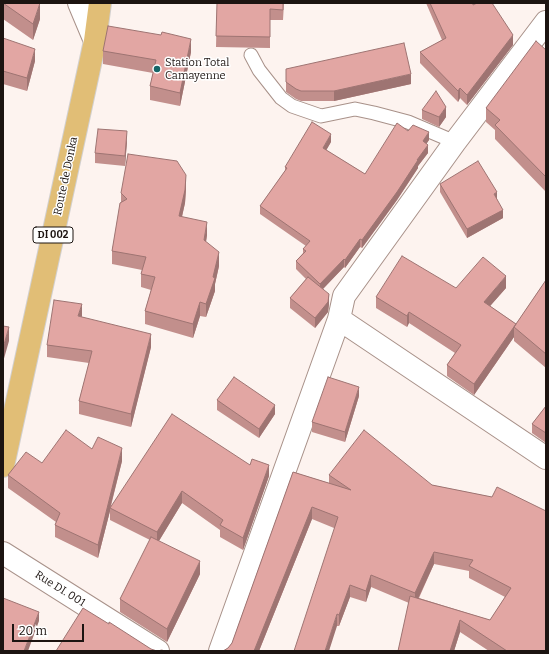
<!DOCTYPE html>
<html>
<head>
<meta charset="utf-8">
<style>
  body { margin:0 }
  #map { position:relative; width:549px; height:654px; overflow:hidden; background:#fdf3ef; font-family:Bitter,serif }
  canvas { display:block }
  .frame { position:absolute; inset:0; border:4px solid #1c1411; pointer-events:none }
  .scale { position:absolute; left:12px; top:624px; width:72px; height:18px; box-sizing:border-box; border:2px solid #1c1411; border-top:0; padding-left:5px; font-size:12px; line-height:14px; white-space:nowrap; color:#1c1411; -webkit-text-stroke:3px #fff; paint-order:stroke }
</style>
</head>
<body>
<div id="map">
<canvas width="549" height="654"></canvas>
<div class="frame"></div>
<div class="scale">20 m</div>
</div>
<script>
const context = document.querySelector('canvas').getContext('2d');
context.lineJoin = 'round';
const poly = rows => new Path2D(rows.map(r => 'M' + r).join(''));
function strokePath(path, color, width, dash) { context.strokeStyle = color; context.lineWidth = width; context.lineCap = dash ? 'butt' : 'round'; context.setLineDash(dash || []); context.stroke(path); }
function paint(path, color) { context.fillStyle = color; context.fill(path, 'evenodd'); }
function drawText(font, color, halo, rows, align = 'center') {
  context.font = font + ' Bitter,serif'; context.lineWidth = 3; context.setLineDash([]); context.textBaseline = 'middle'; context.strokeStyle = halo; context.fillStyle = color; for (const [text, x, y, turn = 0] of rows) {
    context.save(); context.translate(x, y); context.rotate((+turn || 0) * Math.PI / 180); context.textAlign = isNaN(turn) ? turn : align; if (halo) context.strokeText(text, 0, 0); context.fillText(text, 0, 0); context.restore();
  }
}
const lane = poly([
  [251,55,259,70,281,98,292,106,321,116,355,109,374,113,408,122,455,142]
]);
const street = poly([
  [79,3,95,41],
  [339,319,546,458],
  [3,553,158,651],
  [220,651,339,319,344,296,455,142,546,22]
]);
const primary = poly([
  [3,466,95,41,100,3]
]);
const wall = poly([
  [3,3,40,19,33,40,3,19],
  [217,3,284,3,283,20,270,20,270,48,216,47],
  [426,3,473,3,473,5,513,45,467,105,460,98,458,102,420,63,420,52,442,40],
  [3,38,35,61,27,91,3,84],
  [546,50,546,192,495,139,495,130,486,122,486,108],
  [103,51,191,52,180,106,150,100,150,86,153,73,103,64],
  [286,69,411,84,334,101,301,101,296,99,286,92],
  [422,110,446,117,439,127,422,119],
  [408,131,429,140,426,144,428,153,418,166,418,168,397,200,362,248,360,247,345,268,344,267,323,289,329,304,328,312,315,328,290,308,290,298,306,279,296,269,296,261,303,253,303,249,306,246,260,214,260,206,285,171,285,167,331,142,326,150,365,174],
  [127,141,125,166,95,163,95,153],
  [440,184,497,199,503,218,467,238,440,192],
  [186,189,185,203,182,217,207,235,206,242,219,266,215,284,215,291,206,317,200,316,193,338,145,324,145,311,151,290,141,287,141,274,142,270,112,264,112,251,121,202,121,193],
  [546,280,546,368,514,341,514,337,474,395,447,376,447,365,455,353,409,323,407,327,376,308,376,297,456,288,506,288,490,306,516,324],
  [82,317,151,347,131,427,79,414,79,401,89,363,47,357,47,345],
  [359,396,345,442,312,432,312,422],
  [217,400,275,414,259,438,217,410],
  [546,406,546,443,532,433,532,424],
  [92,449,122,461,111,506,250,465,269,476,243,550,220,537,220,530,182,503,159,541,200,574,167,642,120,612,120,599,150,540,110,520,110,511,98,558,55,537,55,525,56,522,8,488,8,475,42,463],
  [293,472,329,483,329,475,432,485,492,497,546,651,489,651,460,632,454,651,398,651,409,603,371,587,366,602,350,597,339,626,337,626,334,528,312,519,259,651,223,651,228,648,232,643],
  [434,564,469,571,469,578,505,597,490,620,419,598]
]);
const shadedWall = poly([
  [40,3,40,19,33,40,33,24],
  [513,35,513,45,467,105,467,95],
  [191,39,191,52,180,106,180,93],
  [35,49,35,61,27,91,27,78],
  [411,74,411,84,334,101,334,91],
  [460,88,460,98,458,102,458,91],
  [446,107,446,117,439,127,439,117],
  [127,131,127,141,125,166,125,156],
  [429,132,429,140,423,149,423,141],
  [331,134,331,142,323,156,323,148],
  [428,145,428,153,418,166,418,168,397,200,362,248,362,240,417,160],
  [186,175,186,189,185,203,179,229,179,216],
  [497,192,497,200,494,194],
  [503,210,503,218,467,238,467,229],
  [207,222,207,235,204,254,204,240],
  [360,239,360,247,345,268,345,260],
  [219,252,219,266,215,284,215,291,206,317,206,304],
  [344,259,344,267,320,292,320,284],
  [506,276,506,288,484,313,484,302],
  [329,294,329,304,328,312,315,328,315,318],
  [200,302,200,316,193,338,193,324],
  [82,304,82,317,78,316],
  [409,312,409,323,407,327,407,316],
  [516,324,514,327,514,337,474,395,474,384],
  [9,327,9,341,3,362,3,348],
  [151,334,151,347,131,427,131,414],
  [359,387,359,396,345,442,345,432],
  [275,405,275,414,259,438,259,429],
  [122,448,122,461,110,508,110,511,98,558,98,545],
  [269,465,269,476,243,550,243,538],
  [182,491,182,503,157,544,157,532],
  [312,507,312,519,259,651,254,651],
  [434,552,434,564,415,605,415,593],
  [200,561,200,574,167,642,167,629],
  [371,575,371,587,366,602,366,591],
  [350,585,350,597,339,626,339,615],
  [39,612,39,621,28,651,24,651],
  [337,614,337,626,329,651,325,651],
  [460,620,460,632,454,651,450,651]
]);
const building = poly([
  [3,3,40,3,33,24,3,3],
  [217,3,283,3,283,10,270,9,270,37,216,36,217,3],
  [430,3,473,3,473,5,477,3,492,3,513,35,467,95,460,88,458,91,420,52,446,38,430,3],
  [108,26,161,35,162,32,191,39,180,93,150,86,156,60,103,51,108,26],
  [3,38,35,49,27,78,3,71,3,38],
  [536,41,546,50,546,177,495,125,500,120,486,108,536,41],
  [404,43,411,74,334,91,301,91,296,89,286,82,286,69,404,43],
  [436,91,446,107,439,117,422,110,436,91],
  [312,122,331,134,323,148,365,174,397,123,408,131,413,125,429,132,423,141,428,145,417,160,418,160,397,192,362,240,360,239,345,260,344,259,320,284,296,261,306,251,303,249,310,241,260,206,287,168,285,167,312,122],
  [98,129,127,131,125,156,95,153,98,129],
  [128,154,177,161,186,175,185,190,179,216,207,222,204,240,219,252,213,277,215,278,206,304,200,302,193,324,145,311,155,277,141,274,146,257,112,251,120,203,127,199,121,193,128,154],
  [478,161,497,192,494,194,503,210,467,229,440,184,478,161],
  [402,256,456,288,483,257,506,276,484,302,516,324,474,384,447,365,461,345,409,312,407,316,376,297,402,256],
  [308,277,329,294,328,302,315,318,290,298,308,277],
  [546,280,546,354,514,327,546,280],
  [54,300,82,304,78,316,151,334,131,414,79,401,92,351,47,345,54,300],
  [3,326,9,327,3,348,3,326],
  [234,377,275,405,259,429,217,400,234,377],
  [328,377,359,387,345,432,312,422,328,377],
  [546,406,546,433,532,424,546,406],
  [172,414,250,465,252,459,269,465,243,538,220,525,223,520,182,491,157,532,110,508,172,414],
  [66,430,92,449,98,437,122,448,98,545,55,525,60,513,8,475,26,452,42,463,66,430],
  [364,430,432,485,492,497,497,487,546,511,546,651,507,651,460,620,450,651,398,651,410,596,490,620,511,588,469,566,473,560,434,552,415,593,371,575,366,591,350,585,339,615,337,614,325,651,294,651,338,517,312,507,254,651,223,651,228,648,232,643,293,472,351,490,329,475,364,430],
  [151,537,200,561,167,629,120,599,151,537],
  [3,598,39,612,24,651,3,651,3,598],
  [83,608,109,624,109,622,151,649,157,651,162,650,164,651,56,651,83,608]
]);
const markers = [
  [157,69,4,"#156567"]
];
const shields = [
  [53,235,40]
];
const shieldNames = [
  ["DI 002",53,235]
];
const poiNames = [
  ["Station Total",165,63],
  ["Camayenne",165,76]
];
const streetNames = [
  ["Route de Donka",66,176,-78],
  ["Rue DI. 001",60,589,32]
];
strokePath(lane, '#a89189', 15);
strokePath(street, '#a89189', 24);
strokePath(primary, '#d2d0cf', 24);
strokePath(lane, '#fff', 13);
strokePath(street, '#fff', 22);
strokePath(primary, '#e1be76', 22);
paint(wall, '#c28f8c');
paint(shadedWall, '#9e7472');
paint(building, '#e2a6a3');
strokePath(building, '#9e7472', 1);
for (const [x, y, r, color] of markers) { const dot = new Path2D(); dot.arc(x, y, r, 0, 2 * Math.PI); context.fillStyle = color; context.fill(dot); strokePath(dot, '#fff', 1.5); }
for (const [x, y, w] of shields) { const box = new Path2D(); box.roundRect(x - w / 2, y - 8, w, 16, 3); context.fillStyle = '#fff'; context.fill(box); strokePath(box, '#1c1411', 1); }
drawText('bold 10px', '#1c1411', null, shieldNames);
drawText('11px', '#1c1411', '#fff', poiNames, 'left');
drawText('11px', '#1c1411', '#fff', streetNames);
</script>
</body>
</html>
